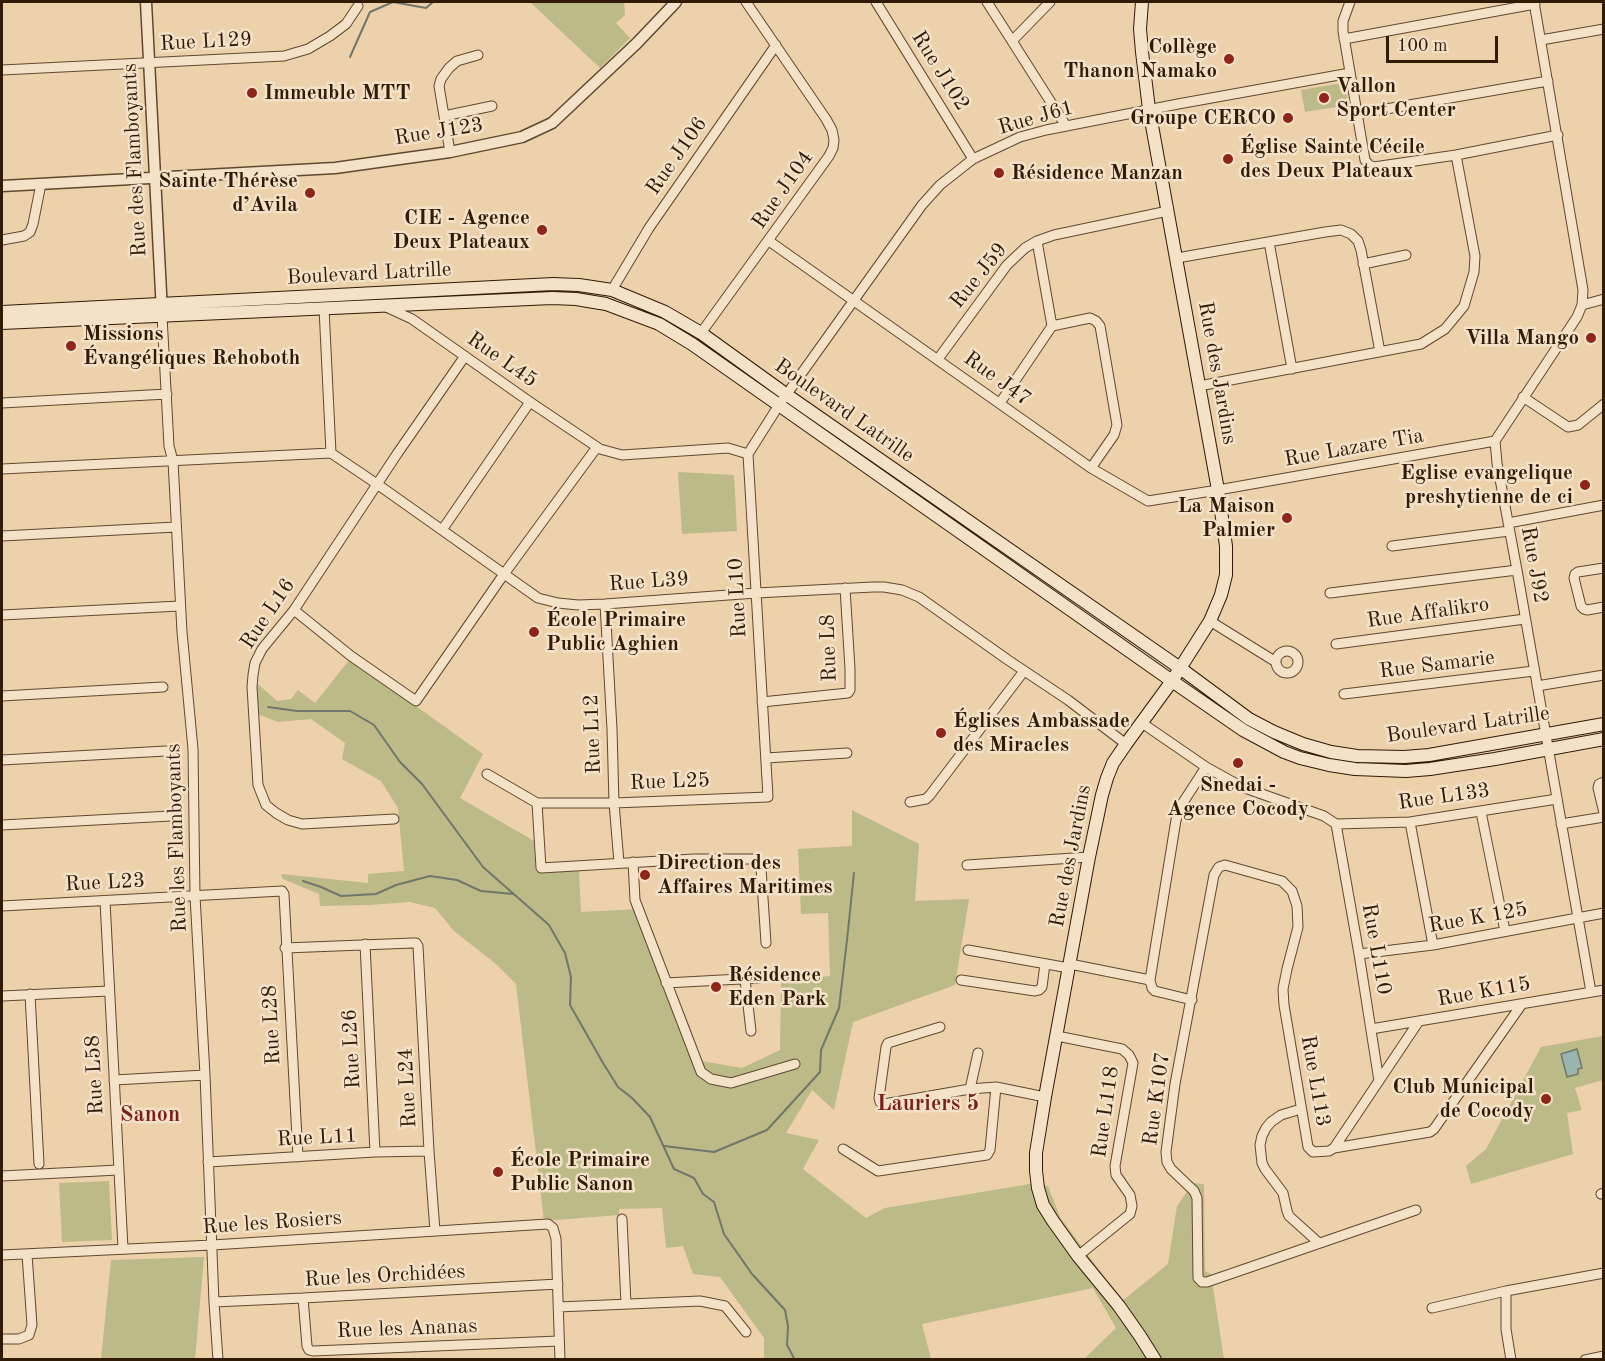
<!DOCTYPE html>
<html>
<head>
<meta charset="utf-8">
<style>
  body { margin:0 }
  #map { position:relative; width:1605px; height:1361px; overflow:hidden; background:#edd1aa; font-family:"Old Standard TT",serif }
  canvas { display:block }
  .frame { position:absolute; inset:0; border:3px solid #311a06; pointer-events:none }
  .scale { position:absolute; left:1386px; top:36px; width:112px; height:27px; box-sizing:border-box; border:3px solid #311a06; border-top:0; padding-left:8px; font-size:18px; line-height:21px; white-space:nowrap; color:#311a06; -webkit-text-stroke:4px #f3e1c8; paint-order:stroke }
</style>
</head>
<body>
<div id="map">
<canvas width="1605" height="1361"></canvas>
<div class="frame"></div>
<div class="scale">100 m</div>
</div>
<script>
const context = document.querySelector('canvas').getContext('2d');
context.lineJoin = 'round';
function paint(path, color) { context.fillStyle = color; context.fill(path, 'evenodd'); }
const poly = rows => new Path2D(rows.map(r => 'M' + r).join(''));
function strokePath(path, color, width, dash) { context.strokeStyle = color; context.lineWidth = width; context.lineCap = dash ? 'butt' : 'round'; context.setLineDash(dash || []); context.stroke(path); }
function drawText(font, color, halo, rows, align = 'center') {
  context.font = font + ' "Old Standard TT",serif'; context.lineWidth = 5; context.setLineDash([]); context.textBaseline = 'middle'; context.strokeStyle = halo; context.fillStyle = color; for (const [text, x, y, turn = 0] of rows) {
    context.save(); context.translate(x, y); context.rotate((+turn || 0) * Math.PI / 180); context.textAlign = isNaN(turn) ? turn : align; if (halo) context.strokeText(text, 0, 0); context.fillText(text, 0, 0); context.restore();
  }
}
const green = poly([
  [530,2,624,2,625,15,616,23,630,38,600,68],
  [1342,83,1345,84,1348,105,1305,112,1301,90],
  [678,472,734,475,737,531,682,534],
  [350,659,483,754,460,798,534,841,536,872,579,871,581,912,641,909,701,1061,742,1068,780,1050,781,980,830,976,828,913,801,914,798,849,852,846,852,810,919,844,915,901,969,899,955,985,853,1022,834,1110,812,1090,786,1133,819,1140,803,1169,866,1218,885,1208,1030,1184,1048,1186,1060,1217,1122,1301,1168,1264,1177,1206,1193,1183,1204,1184,1205,1271,1211,1274,1224,1359,1084,1359,1116,1328,1093,1288,922,1324,931,1359,764,1359,764,1338,720,1277,693,1274,683,1246,666,1248,662,1208,619,1209,619,1215,544,1221,516,984,496,964,454,931,435,908,410,902,369,905,320,906,319,894,283,879,281,874,368,883,368,874,404,871,398,808,381,781,342,759,345,743,311,719,278,722,257,714,258,684,277,701,291,699,298,690,315,703],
  [1603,1036,1603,1080,1575,1088,1582,1110,1567,1113,1573,1154,1471,1184,1466,1166,1486,1149,1541,1047],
  [109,1181,112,1240,62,1242,59,1183],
  [204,1257,195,1359,101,1359,111,1260]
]);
const water = poly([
  [1577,1049,1582,1068,1578,1069,1578,1074,1567,1077,1561,1054,1577,1049]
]);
const stream = poly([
  [350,57,370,12,393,2,426,8,433,2],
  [268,707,297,711,350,711,374,725,400,762,422,784,483,867,549,925,565,953,571,977,570,1005,603,1063,618,1087,632,1098,650,1117,674,1169,694,1178,703,1194,714,1202,724,1234,752,1274,785,1310,788,1326,787,1345,795,1360],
  [303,881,321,887,341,896,376,894,396,885,430,876,457,880,481,891,513,894],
  [664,1146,714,1152,767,1130,820,1072,821,1050,839,1008,847,940,854,873]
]);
const minor = poly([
  [876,2,973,159],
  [987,2,1012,41],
  [1050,2,1012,41,1066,126],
  [1350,2,1343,21,1343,31,1365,160,1369,165,1374,167,1456,155,1558,135],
  [1534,2,1583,290,1582,305,1577,317,1495,441,1497,463,1517,570,1591,992],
  [1344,39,1535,4],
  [1541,40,1604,29],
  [2,70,284,56,308,49,330,36,346,24,358,6],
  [1357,114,1548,81],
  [444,116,492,106],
  [450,152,439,86,441,79,449,68,457,61,478,55],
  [2,240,24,236,30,232,33,224,41,184],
  [769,241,1091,468,1148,501,1218,490,1495,441],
  [1269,242,1292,369],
  [1177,258,1325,232,1341,230,1351,234,1358,241,1361,250,1380,352],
  [1363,264,1406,255],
  [612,290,649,228,776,45],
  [1582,305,1604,299],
  [384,306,412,319,530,402,600,449,622,455,728,448,748,454],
  [324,308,331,453],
  [162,316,169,446,173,461,182,632,193,749,195,896,205,1075,214,1302,218,1360],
  [1052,326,1090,318,1096,321,1100,326,1117,425,1114,435,1091,468],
  [701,333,829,156,833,148,834,140,832,130,826,119,746,2],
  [938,359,1007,265,1025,248,1037,241,1054,235,1168,211],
  [1199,386,1421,344,1445,329,1464,306,1474,272,1475,256,1456,155],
  [1523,397,1568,427,1578,425,1604,404],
  [2,403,167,394],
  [1000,403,1052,326,1037,241],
  [2,469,331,453,377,484,538,598,558,603,578,605,605,604,756,593,873,587,884,587,902,590,919,597,1008,660,1068,700,1126,744],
  [1508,523,1604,505],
  [442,530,530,402],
  [2,536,176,527],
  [1392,546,1509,531],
  [1604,568,1578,572,1575,574,1574,578,1581,606,1584,609,1587,610,1604,607],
  [1330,593,1517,570],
  [605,604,612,729,614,803,619,863],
  [294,610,351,656,416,701,504,574,597,447],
  [2,615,180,606],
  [1210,621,1276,662],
  [1336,644,1525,619],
  '1276 662a11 11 0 1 1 22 0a11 11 0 1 1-22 0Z',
  [1537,686,1604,675],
  [1344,694,1534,671],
  [2,696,163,687],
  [762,702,848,693,850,690,850,669,845,588],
  [1142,723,1206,767,1242,787,1324,816,1336,824],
  [766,758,847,753],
  [2,760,166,751],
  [487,774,537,803],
  [1604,782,1599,784,1598,788,1604,813],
  [910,802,926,799,930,795,1024,671],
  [537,803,614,803,768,797,748,454,779,405,922,205,940,185,973,159,1020,137,1046,130,1178,104,1350,73],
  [537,803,541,868,694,859,756,859,761,868,766,943],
  [1481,812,1505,931],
  [394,819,302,824,288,820,276,813,266,805,258,785,252,687,253,675,255,663,262,649,294,610,397,454,465,356],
  [1410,822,1433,945],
  [1336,824,1359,954,1379,1081],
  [1336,824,1410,822,1557,799],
  [1561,824,1604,817],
  [2,825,171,816],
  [633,862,635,900,701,1072,711,1079,731,1083,795,1064],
  [967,865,1089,857],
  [105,901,123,1248],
  [2,906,282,891,284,894,298,1157],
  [365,944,375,1152],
  [285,948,413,943,416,943,418,946,429,1151,435,1231],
  [968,950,1069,968],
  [1359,954,1433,945,1604,913],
  [1070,964,1150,980,1152,988,1155,991,1192,1000],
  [745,979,751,1031],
  [961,980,1035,991,1039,990,1042,987,1045,964],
  [1150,980,1176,820,1182,804,1206,767],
  [666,983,759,978],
  [30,994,39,1164],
  [2,996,109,991],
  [940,1027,888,1043,886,1047,879,1098,880,1102,884,1104,970,1089,996,1087,1045,1097],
  [1371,1029,1604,990],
  [1057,1036,1122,1049,1129,1055,1133,1063,1115,1166,1116,1175,1130,1195,1132,1206,1130,1214,1078,1256],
  [114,1080,205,1075],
  [970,1089,978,1053],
  [1301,1109,1281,1115,1271,1122,1266,1128,1262,1136,1260,1145,1262,1163,1265,1169,1283,1193,1287,1211,1289,1216,1319,1243],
  [1334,1148,1419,1021],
  [843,1149,878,1171,987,1155,990,1150,996,1087],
  [208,1162,375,1152,429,1151],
  [2,1176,118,1170],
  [1601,1194,1604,1193],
  [1416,1210,1207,1282,1202,1282,1198,1278,1197,1198,1194,1191,1171,1169,1167,1162,1166,1152,1175,1084,1214,875,1219,867,1225,865,1282,881,1292,891,1297,906,1298,927,1287,969,1283,989,1284,1005,1308,1147,1313,1152,1329,1151,1334,1148,1430,1132,1434,1129,1522,1004],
  [622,1219,626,1304],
  [2,1255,212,1245,548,1224,553,1228,556,1239,560,1360],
  [1506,1291,1506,1329,1511,1360],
  [303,1298,307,1346,309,1350,313,1351,559,1341],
  [214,1302,303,1298,558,1284],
  [558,1307,700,1301,725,1306,746,1332],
  [1432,1308,1506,1291,1604,1273],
  [2,1339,19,1339,29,1335,32,1325,27,1254],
  [1585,1360,1604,1356]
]);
const tertiary = poly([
  [146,2,162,312],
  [2,186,335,168,450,152,522,137,552,123,637,43,676,2]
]);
const secondary = poly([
  [1142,2,1140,29,1142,52,1149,109,1218,490,1226,546,1226,575,1221,595,1210,621,1172,681,1126,744,1113,763,1107,778,1102,795,1089,857,1045,1097,1036,1153,1036,1171,1038,1188,1043,1205,1053,1221,1078,1256,1119,1306,1140,1336,1155,1360],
  [2,312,553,284,579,285,612,290,665,312,701,333,787,395,1180,668,1249,719,1274,732,1303,744,1331,752,1357,756,1404,757,1429,755,1604,724],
  [2,323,552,298,576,299,606,304,659,324,692,344,1172,681,1243,730,1284,752,1300,758,1329,765,1355,769,1406,771,1430,769,1495,759,1604,739]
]);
const markers = [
  [1229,59,6,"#8f2418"],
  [252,93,6,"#8f2418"],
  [1324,98,6,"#8f2418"],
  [1288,118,6,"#8f2418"],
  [1228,159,6,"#8f2418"],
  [999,173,6,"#8f2418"],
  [310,193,6,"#8f2418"],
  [542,230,6,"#8f2418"],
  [1591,338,6,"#8f2418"],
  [71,346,6,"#8f2418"],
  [1585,485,6,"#8f2418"],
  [1287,518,6,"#8f2418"],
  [534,632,6,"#8f2418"],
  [941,733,6,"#8f2418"],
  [1238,763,6,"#8f2418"],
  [645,875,6,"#8f2418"],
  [716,987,6,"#8f2418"],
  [1546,1099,6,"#8f2418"],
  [498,1172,6,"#8f2418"]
];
const streetNames = [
  ["Rue L129",206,42,-3],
  ["Rue J102",940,71,58],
  ["Rue J61",1036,118,-16],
  ["Rue J123",439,132,-9],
  ["Rue J106",677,156,-55],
  ["Rue des Flamboyants",135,160,-93],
  ["Rue J104",783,190,-55],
  ["Boulevard Latrille",369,274,-3],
  ["Rue J59",979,276,-51],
  ["Rue L45",502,360,35],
  ["Rue des Jardins",1217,373,80],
  ["Rue J47",997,379,36],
  ["Boulevard Latrille",844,411,35],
  ["Rue Lazare Tia",1354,448,-10],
  ["Rue J92",1534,565,80],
  ["Rue L39",649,582,-4],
  ["Rue L10",738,598,-93],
  ["Rue Affalikro",1428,613,-8],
  ["Rue L16",268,614,-56],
  ["Rue L8",829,648,-92],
  ["Rue Samarie",1437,665,-7],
  ["Boulevard Latrille",1468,725,-8],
  ["Rue L12",593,734,-92],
  ["Rue L25",670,782,-2],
  ["Rue L133",1444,797,-8],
  ["Rue les Flamboyants",177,838,-92],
  ["Rue des Jardins",1071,856,-79],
  ["Rue L23",105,883,-3],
  ["Rue K 125",1478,918,-10],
  ["Rue L110",1376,949,80],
  ["Rue K115",1484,992,-10],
  ["Rue L28",272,1025,-93],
  ["Rue L26",352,1049,-93],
  ["Rue L58",95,1075,-93],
  ["Rue L113",1315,1081,80],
  ["Rue L24",408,1088,-93],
  ["Rue K107",1157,1099,-82],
  ["Rue L118",1106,1112,-82],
  ["Rue L11",317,1138,-3],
  ["Rue les Rosiers",272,1223,-4],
  ["Rue les Orchidées",385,1276,-3],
  ["Rue les Ananas",407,1329,-2]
];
const poiNames = [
  ["Collège",1217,47,"right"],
  ["Thanon Namako",1217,71,"right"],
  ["Vallon",1336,86],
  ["Sport Center",1336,110],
  ["Immeuble MTT",264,93],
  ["Groupe CERCO",1276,118,"right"],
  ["Église Sainte Cécile",1240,147],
  ["des Deux Plateaux",1240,171],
  ["Résidence Manzan",1011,173],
  ["Sainte Thérèse",298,181,"right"],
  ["d’Avila",298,205,"right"],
  ["CIE - Agence",530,218,"right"],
  ["Deux Plateaux",530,242,"right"],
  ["Missions",83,334],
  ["Évangéliques Rehoboth",83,358],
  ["Villa Mango",1579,338,"right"],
  ["Eglise evangelique",1573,473,"right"],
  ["preshytienne de ci",1573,497,"right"],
  ["La Maison",1275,506,"right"],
  ["Palmier",1275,530,"right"],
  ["École Primaire",546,620],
  ["Public Aghien",546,644],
  ["Églises Ambassade",953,721],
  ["des Miracles",953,745],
  ["Snedai -",1238,785,"center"],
  ["Agence Cocody",1238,809,"center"],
  ["Direction des",657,863],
  ["Affaires Maritimes",657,887],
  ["Résidence",728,975],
  ["Eden Park",728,999],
  ["Club Municipal",1534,1087,"right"],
  ["de Cocody",1534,1111,"right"],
  ["École Primaire",510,1160],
  ["Public Sanon",510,1184]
];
const neighbourhoodNames = [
  ["Lauriers 5",928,1104],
  ["Sanon",150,1115]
];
paint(green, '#bcba86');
paint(water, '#9ab5b0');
strokePath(water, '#70776c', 1.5);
strokePath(stream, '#70776c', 2);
strokePath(minor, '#60482f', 11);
strokePath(tertiary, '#60482f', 13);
strokePath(secondary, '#311a06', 14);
strokePath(minor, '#f3e1c8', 9);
strokePath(tertiary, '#f3e1c8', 10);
strokePath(secondary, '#f3e1c8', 12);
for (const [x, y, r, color] of markers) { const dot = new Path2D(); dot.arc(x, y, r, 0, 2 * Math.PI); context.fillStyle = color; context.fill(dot); strokePath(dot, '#f3e1c8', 2); }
drawText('21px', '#311a06', '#f3e1c8', streetNames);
drawText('bold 21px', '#311a06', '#f3e1c8', poiNames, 'left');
drawText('bold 22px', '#7a1f14', '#f3e1c8', neighbourhoodNames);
</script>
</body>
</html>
